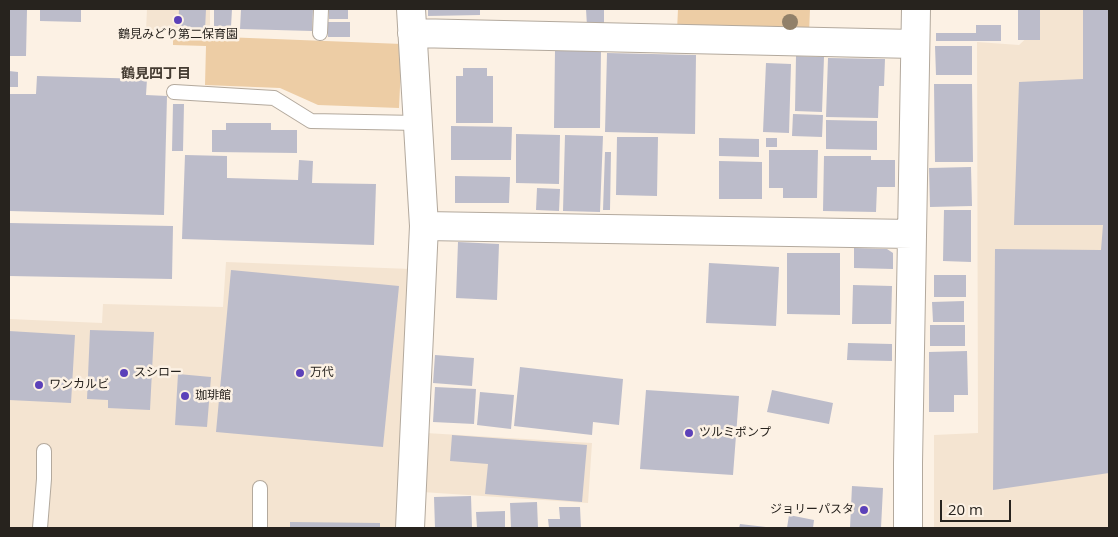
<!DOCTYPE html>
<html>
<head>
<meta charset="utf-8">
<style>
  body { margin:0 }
  #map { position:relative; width:1118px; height:537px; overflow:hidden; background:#fcf1e4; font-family:"Open Sans",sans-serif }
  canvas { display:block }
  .frame { position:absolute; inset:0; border:10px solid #27231e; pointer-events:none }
  .scale { position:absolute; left:940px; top:500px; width:71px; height:22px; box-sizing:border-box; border:2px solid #27231e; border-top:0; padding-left:6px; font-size:15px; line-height:18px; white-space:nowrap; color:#27231e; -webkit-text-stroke:4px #fcf1e4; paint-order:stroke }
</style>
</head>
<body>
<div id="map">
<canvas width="1118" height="537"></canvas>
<div class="frame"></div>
<div class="scale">20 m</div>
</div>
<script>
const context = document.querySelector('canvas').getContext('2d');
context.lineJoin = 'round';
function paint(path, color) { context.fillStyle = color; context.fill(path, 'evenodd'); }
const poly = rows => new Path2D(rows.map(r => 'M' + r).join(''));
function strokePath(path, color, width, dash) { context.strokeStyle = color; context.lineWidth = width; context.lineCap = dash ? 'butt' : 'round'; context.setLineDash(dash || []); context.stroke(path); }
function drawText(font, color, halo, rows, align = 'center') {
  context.font = font + ' "Open Sans","Noto Sans JP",sans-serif'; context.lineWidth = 5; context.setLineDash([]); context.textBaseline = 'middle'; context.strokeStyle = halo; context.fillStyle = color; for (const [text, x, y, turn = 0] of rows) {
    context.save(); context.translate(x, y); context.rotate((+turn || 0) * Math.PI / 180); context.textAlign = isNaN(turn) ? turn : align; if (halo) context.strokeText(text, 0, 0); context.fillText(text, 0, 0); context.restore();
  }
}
const built = poly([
  [147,9,210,9,210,31,146,31],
  [1035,9,1109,9,1109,528,934,528,934,435,978,433,977,42,1019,45,1034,31],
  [226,262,411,269,402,528,9,528,9,319,102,323,103,304,223,307],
  [426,433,592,443,588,503,422,492]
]);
const green = poly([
  [678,9,810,9,809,34,677,31],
  [173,35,402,44,399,108,318,105,280,88,205,85,206,46,173,45]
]);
const building = poly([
  [9,9,27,10,26,56,9,56],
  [40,9,81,9,81,22,40,21],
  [179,9,206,9,205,30,178,29],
  [214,9,232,9,231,27,214,26],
  [241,9,313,9,312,31,240,29],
  [329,9,348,9,348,19,329,19],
  [428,9,480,9,480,15,428,16],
  [586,9,604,9,604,25,587,26],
  [1018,9,1040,9,1040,40,1018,40],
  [1083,9,1109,9,1109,473,993,490,995,249,1101,250,1103,225,1014,225,1019,82,1083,79],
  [328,22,350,22,350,37,328,37],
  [976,25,1001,25,1001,41,936,41,936,33,976,33],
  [935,46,972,46,972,75,936,75],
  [555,50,601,51,600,128,554,128],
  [607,53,696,55,695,134,605,132],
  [796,56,824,57,822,112,795,111],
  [828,58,885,59,884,86,879,86,878,118,826,117],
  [766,63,791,64,789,133,763,132],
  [463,68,487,68,487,76,463,76],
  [9,71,18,72,18,87,9,87],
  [37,76,147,79,146,95,167,96,164,215,9,211,9,94,36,94],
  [456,76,493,76,493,123,456,123],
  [934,84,972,84,973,162,935,162],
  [173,104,184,104,183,151,172,151],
  [793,114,823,115,822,137,792,136],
  [826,120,877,121,877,150,826,149],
  [226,123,271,123,271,130,297,130,297,153,212,152,212,130,226,130],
  [451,126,512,127,511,160,451,160],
  [516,134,560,135,559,184,516,183],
  [565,135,603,136,600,212,563,211],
  [617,137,658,137,657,196,616,195],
  [719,138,759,139,759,157,719,156],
  [766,138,777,138,777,147,766,147],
  [769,150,818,150,817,198,783,198,783,188,769,188],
  [605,152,611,152,610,210,603,210],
  [185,155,227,156,227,178,298,180,299,160,313,161,312,183,376,184,374,245,182,239],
  [824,156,871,156,871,160,895,160,895,187,877,187,876,212,823,211],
  [719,161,762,162,762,199,719,199],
  [971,167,972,206,930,207,929,168],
  [455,176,510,177,509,203,455,203],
  [537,188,560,189,559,211,536,210],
  [944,210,971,210,971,262,943,261],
  [9,223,173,226,172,279,9,276],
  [458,242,499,244,497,300,456,298],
  [854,248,887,249,893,253,893,269,854,268],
  [787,253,840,253,840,315,787,314],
  [709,263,779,267,776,326,706,323],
  [231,270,399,286,383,447,216,432],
  [934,275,966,275,966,297,934,297],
  [853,285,892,286,891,324,852,324],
  [964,301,964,322,933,322,932,302],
  [930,325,965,325,965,346,930,346],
  [90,330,154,332,150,410,108,408,108,400,87,399],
  [9,331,75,335,71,403,9,400],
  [848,343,892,344,892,361,847,360],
  [967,351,968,395,954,395,954,412,929,412,929,352],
  [435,355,474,358,472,386,433,383],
  [520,367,623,379,619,425,593,422,592,435,514,426],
  [178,374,211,377,207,427,175,425],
  [435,387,476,389,474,424,433,422],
  [646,390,739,396,733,475,640,469],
  [772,390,833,403,829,424,767,412],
  [480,392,514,395,511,429,477,425],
  [452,435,587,445,582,502,485,494,488,464,450,461],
  [852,486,883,488,881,528,850,528],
  [471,496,472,528,435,528,434,497],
  [537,502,538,528,511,528,510,503],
  [559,507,580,507,581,528,549,528,548,519,560,519],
  [505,511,505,528,477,528,476,512],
  [789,515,814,520,813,528,787,528],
  [290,522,380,523,380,528,290,528],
  [740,524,766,527,766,528,739,528]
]);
const service = poly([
  [320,33,321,9],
  [174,92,274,98,311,121,418,123],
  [40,528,44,479,44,451],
  [260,528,260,488]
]);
const minor = poly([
  [412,33,915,44],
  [424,226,912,234],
  [410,528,424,226,411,9],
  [908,528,908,463,916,9]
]);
const trees = [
  [790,22]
];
const markers = [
  [178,20,5,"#5c41b9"],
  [124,373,5,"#5c41b9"],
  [300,373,5,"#5c41b9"],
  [39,385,5,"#5c41b9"],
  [185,396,5,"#5c41b9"],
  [689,433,5,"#5c41b9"],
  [864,510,5,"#5c41b9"]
];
const poiNames = [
  ["鶴見みどり第二保育園",178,35,"center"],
  ["スシロー",134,373],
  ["万代",310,373],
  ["ワンカルビ",49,385],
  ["珈琲館",195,396],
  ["ツルミポンプ",699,433],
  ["ジョリーパスタ",854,510,"right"]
];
const neighbourhoodNames = [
  ["鶴見四丁目",156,74]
];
paint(built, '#f4e4d1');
paint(green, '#edcda5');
paint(building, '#bcbcca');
strokePath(service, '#b3a99d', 16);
strokePath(minor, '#b3a99d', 30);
strokePath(service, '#fff', 14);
strokePath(minor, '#fff', 28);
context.fillStyle = '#918069';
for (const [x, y] of trees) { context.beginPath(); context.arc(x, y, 8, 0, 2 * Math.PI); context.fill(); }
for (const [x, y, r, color] of markers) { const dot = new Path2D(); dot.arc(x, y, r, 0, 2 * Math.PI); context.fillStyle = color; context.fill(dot); strokePath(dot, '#fcf1e4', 2); }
drawText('12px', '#27231e', '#fcf1e4', poiNames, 'left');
drawText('bold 14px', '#443b31', '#fcf1e4', neighbourhoodNames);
</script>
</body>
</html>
